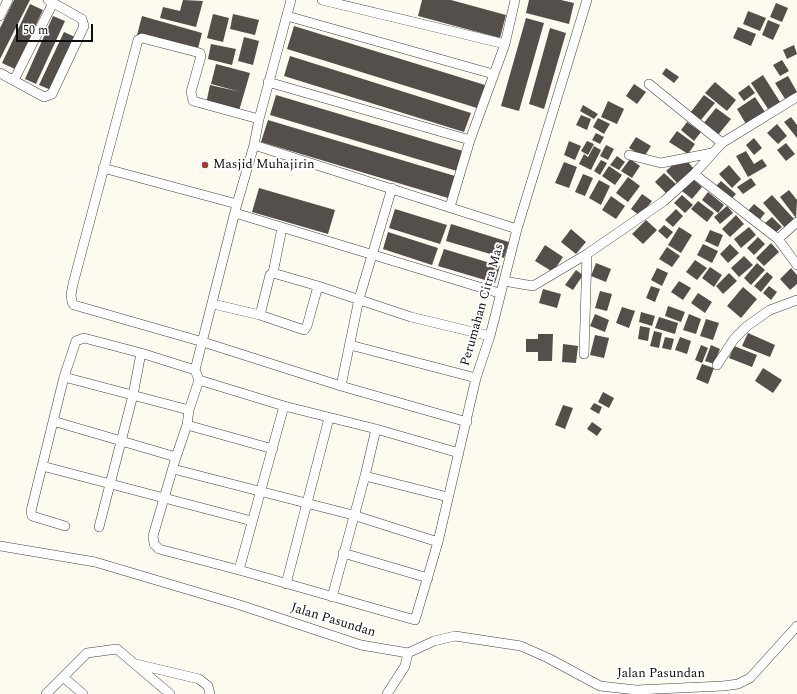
<!DOCTYPE html>
<html>
<head>
<meta charset="utf-8">
<style>
  body { margin:0 }
  #map { position:relative; width:797px; height:694px; overflow:hidden; background:#fdfbf0; font-family:Spectral,serif }
  canvas { display:block }
  .scale { position:absolute; left:16px; top:24px; width:77px; height:18px; box-sizing:border-box; border:2px solid #0e0e0e; border-top:0; padding-left:5px; font-size:12px; line-height:14px; white-space:nowrap; color:#0e0e0e; -webkit-text-stroke:3px #fff; paint-order:stroke }
</style>
</head>
<body>
<div id="map">
<canvas width="797" height="694"></canvas>
<div class="scale">50 m</div>
</div>
<script>
const context = document.querySelector('canvas').getContext('2d');
context.lineJoin = 'round';
function paint(path, color) { context.fillStyle = color; context.fill(path, 'evenodd'); }
const poly = rows => new Path2D(rows.map(r => 'M' + r).join(''));
function strokePath(path, color, width, dash) { context.strokeStyle = color; context.lineWidth = width; context.lineCap = dash ? 'butt' : 'round'; context.setLineDash(dash || []); context.stroke(path); }
function drawText(font, color, halo, rows, align = 'center') {
  context.font = font + ' Spectral,serif'; context.lineWidth = 4; context.setLineDash([]); context.textBaseline = 'middle'; context.strokeStyle = halo; context.fillStyle = color; for (const [text, x, y, turn = 0] of rows) {
    context.save(); context.translate(x, y); context.rotate((+turn || 0) * Math.PI / 180); context.textAlign = isNaN(turn) ? turn : align; if (halo) context.strokeText(text, 0, 0); context.fillText(text, 0, 0); context.restore();
  }
}
const building = poly([
  [14,0,30,0,0,59,0,28],
  [183,0,203,1,196,27,160,18,163,7,180,11],
  [422,0,451,0,506,15,500,38,418,16],
  [529,0,561,0,574,3,569,24,526,13],
  [776,3,788,8,782,22,770,17],
  [30,4,43,10,15,69,2,63],
  [748,11,766,18,760,31,743,24],
  [213,14,229,18,223,42,207,38],
  [233,14,259,20,255,35,230,29],
  [53,16,65,21,36,84,25,79],
  [142,16,202,33,197,52,137,35],
  [526,18,544,23,519,111,501,106],
  [768,20,780,25,773,40,762,35],
  [294,26,485,85,477,108,287,49],
  [738,27,756,34,751,46,733,38],
  [550,28,566,33,544,109,529,104],
  [64,32,75,37,51,90,39,85],
  [244,37,259,41,253,65,238,61],
  [211,44,236,49,232,65,208,59],
  [794,45,797,54,787,59,783,50],
  [290,56,471,113,464,132,284,76],
  [782,60,789,71,780,76,773,65],
  [216,64,250,73,239,111,206,104,210,85,241,92,211,84],
  [666,68,679,77,674,83,662,74],
  [763,75,780,102,768,109,751,83],
  [788,76,797,92,785,99,775,83],
  [715,82,736,100,727,111,705,93],
  [634,84,646,92,637,104,626,96],
  [749,85,755,93,744,101,738,93],
  [276,95,463,151,457,171,270,115],
  [704,95,715,103,700,121,690,113],
  [755,97,765,112,746,124,737,109],
  [608,101,624,109,617,124,601,117],
  [583,105,598,114,594,119,580,111],
  [716,108,731,119,718,135,703,124],
  [581,115,591,119,587,130,576,125],
  [791,117,797,125,797,138,784,122],
  [598,118,610,124,604,134,593,127],
  [268,120,455,176,448,198,261,142],
  [687,122,701,132,694,141,681,130],
  [777,124,787,136,778,144,767,133],
  [677,131,695,144,688,154,669,142],
  [596,133,604,137,600,144,592,140],
  [636,137,651,146,644,157,629,148],
  [754,138,762,148,754,155,746,145],
  [569,141,581,146,575,160,564,155],
  [587,141,594,144,588,155,581,151],
  [786,143,795,154,786,161,777,150],
  [606,145,614,149,608,160,600,156],
  [594,146,601,150,591,170,579,164,584,154,588,157],
  [746,151,754,164,762,159,767,166,748,177,736,156],
  [617,156,625,162,619,170,610,165],
  [630,159,640,166,632,178,621,171],
  [601,160,607,163,600,175,594,171],
  [564,162,577,167,569,188,555,183],
  [676,162,688,162,694,169,677,183,666,171],
  [729,165,741,179,732,188,719,174],
  [609,166,622,175,615,185,602,176],
  [664,173,676,184,667,194,655,182],
  [583,174,593,178,585,196,575,192],
  [628,177,640,186,628,202,616,193],
  [751,178,756,185,743,194,737,187],
  [693,179,702,187,692,199,682,191],
  [599,180,610,186,601,205,589,198],
  [721,181,736,194,729,201,715,187],
  [259,188,335,210,328,234,252,212],
  [789,190,797,200,796,218,780,197],
  [708,192,724,205,718,213,702,200],
  [642,194,652,201,640,216,631,209],
  [682,195,693,205,685,213,674,203],
  [772,195,794,219,785,228,763,203],
  [611,196,625,206,616,219,602,210],
  [698,201,714,213,707,222,691,209],
  [754,204,765,213,758,222,747,212],
  [727,206,733,213,720,224,714,217],
  [395,209,447,225,440,244,389,228],
  [676,209,683,216,673,227,665,220],
  [736,215,744,224,730,237,722,229],
  [772,217,782,227,774,234,764,224],
  [646,220,657,230,643,244,632,234],
  [451,224,509,242,504,258,446,241],
  [664,225,673,232,667,239,658,231],
  [679,227,692,235,681,253,668,245],
  [749,227,756,235,741,248,734,239],
  [571,229,586,242,576,254,561,242],
  [710,230,723,235,718,247,705,241],
  [388,232,438,248,432,265,383,249],
  [758,237,765,244,754,255,747,248],
  [771,243,779,252,764,266,756,258],
  [703,244,718,251,712,263,697,255],
  [730,244,739,253,728,263,720,254],
  [545,245,563,257,553,272,535,261],
  [667,247,680,256,672,267,659,259],
  [444,249,500,266,495,283,438,266],
  [744,256,753,265,739,277,731,268],
  [695,260,707,268,697,280,686,272],
  [596,263,611,269,606,282,591,276],
  [757,263,765,270,751,285,744,278],
  [710,267,722,275,714,287,702,278],
  [657,268,668,273,662,286,651,280],
  [791,268,797,275,797,284,790,290,780,279],
  [576,270,583,275,573,290,565,285],
  [767,272,773,277,761,292,754,286],
  [729,273,737,281,723,294,716,286],
  [679,281,691,288,683,300,671,292],
  [651,286,660,289,655,302,646,298],
  [769,286,777,292,771,300,763,293],
  [743,287,757,299,741,318,727,306],
  [543,289,561,294,557,308,539,303],
  [600,291,612,294,607,311,595,308],
  [698,293,712,302,705,313,691,303],
  [668,306,685,312,681,322,665,316],
  [622,307,635,311,629,328,616,323],
  [641,312,655,316,652,326,639,322],
  [595,314,609,320,605,332,590,326],
  [689,314,701,319,696,334,683,330],
  [659,317,678,323,675,334,655,328],
  [706,319,719,323,713,340,700,336],
  [640,326,650,328,648,341,638,339],
  [654,331,662,333,659,348,650,346],
  [748,333,775,345,770,357,742,346],
  [538,334,553,334,552,361,538,361,538,352,526,352,526,339,538,339],
  [595,335,609,338,604,358,590,355],
  [665,337,674,339,671,350,662,348],
  [680,337,691,341,687,354,675,350],
  [563,344,578,346,576,363,562,362],
  [701,345,708,348,702,363,695,360],
  [711,345,720,349,714,364,705,361],
  [734,346,757,355,752,367,729,358],
  [702,364,714,368,708,384,696,379],
  [763,368,782,380,773,393,755,381],
  [603,392,614,398,609,408,598,402],
  [594,403,602,407,599,414,590,409],
  [563,405,573,408,565,429,555,425],
  [592,422,602,429,597,436,587,429]
]);
const minor = poly([
  [322,0,505,44],
  [0,16,8,0],
  [287,16,493,74],
  [0,73,44,97,52,94,84,26,82,19,48,0],
  [14,80,53,3],
  [268,82,470,140],
  [649,84,722,143],
  [259,119,193,101,191,92,201,56,200,53,142,38,138,40,73,284,71,295,72,302,74,305,203,342,341,386,467,422],
  [254,145,517,229],
  [629,155,661,163,712,153],
  [103,168,237,204],
  [694,174,778,239,797,265],
  [450,207,470,140,505,44,515,0],
  [235,213,499,293],
  [778,239,797,222],
  [273,273,318,286,411,317,490,336],
  [504,281,533,286,587,254,664,201,694,174,722,143,797,97],
  [213,304,260,315,304,330,307,326,318,286],
  [260,315,270,275,273,273,282,228],
  [350,345,476,378],
  [584,354,587,254],
  [717,365,734,339,747,326,770,310,797,300],
  [64,377,189,410],
  [199,380,189,410,187,425,176,457,153,536,154,544,159,549,239,570,415,620,438,542,476,378,490,336,517,229,587,0],
  [199,380,195,370,237,204,254,145,259,119,291,0],
  [199,380,284,406,376,429,459,453],
  [341,386,359,299,392,188],
  [53,421,176,457],
  [187,425,273,449],
  [42,466,252,521],
  [173,469,353,515,438,542],
  [365,476,448,497],
  [65,526,32,516,31,511,64,377,76,341,84,338,141,353,195,370],
  [99,527,133,395,141,353],
  [0,546,95,562,240,605,361,645,408,653,434,641,455,636,521,646,548,658,600,686,636,690,723,686,738,684,750,678,797,626],
  [343,553,428,578],
  [239,570,284,406],
  [286,584,329,418],
  [332,597,365,476,376,429],
  [136,664,199,679,208,686,210,694],
  [63,677,83,694],
  [46,694,87,653,117,649,170,694],
  [387,694,405,666,408,653]
]);
const markers = [
  [205,165,4,"#af353c"]
];
const poiNames = [
  ["Masjid Muhajirin",213,165]
];
const streetNames = [
  ["Perumahan Citra Mas",483,305,-74],
  ["Jalan Pasundan",333,621,17],
  ["Jalan Pasundan",661,674]
];
paint(building, '#554f4b');
strokePath(minor, '#414141', 10);
strokePath(minor, '#fff', 9);
for (const [x, y, r, color] of markers) { const dot = new Path2D(); dot.arc(x, y, r, 0, 2 * Math.PI); context.fillStyle = color; context.fill(dot); strokePath(dot, '#fff', 1.5); }
drawText('13px', '#0e0e0e', '#fff', poiNames, 'left');
drawText('13px', '#0e0e0e', '#fff', streetNames);
</script>
</body>
</html>
